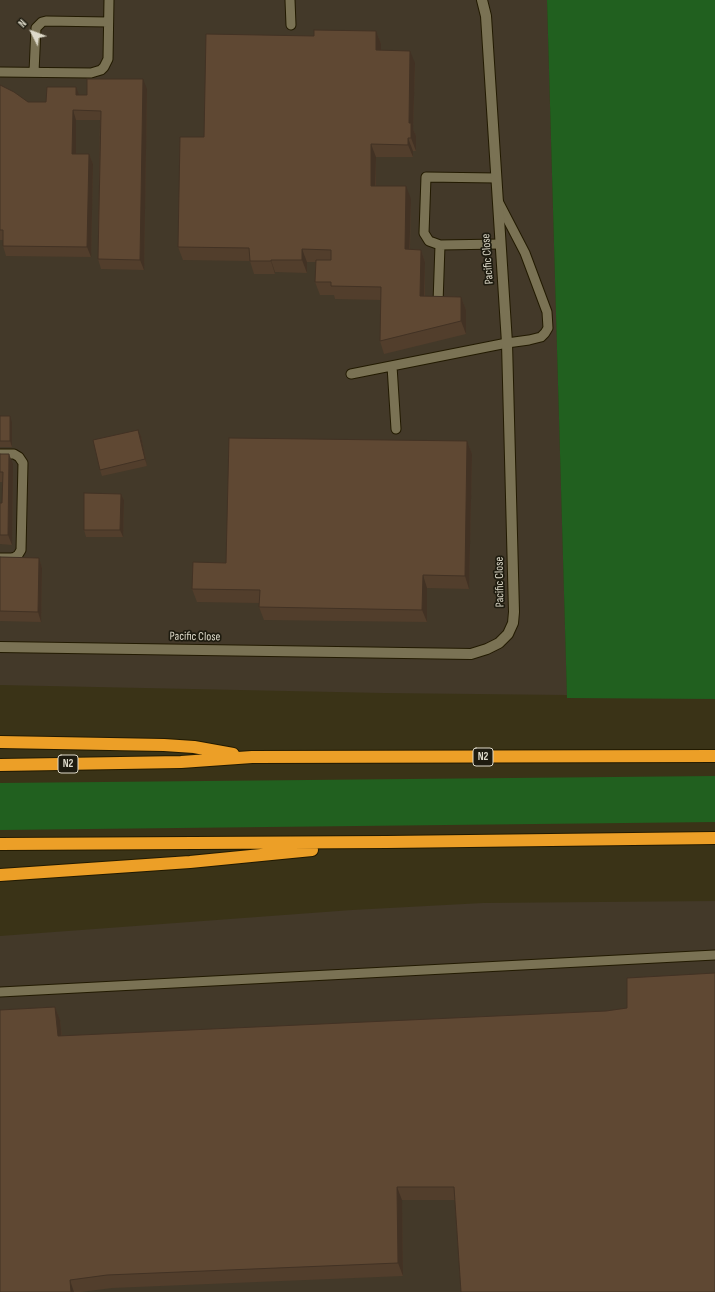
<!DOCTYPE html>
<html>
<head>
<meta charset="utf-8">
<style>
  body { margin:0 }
  #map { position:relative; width:715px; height:1292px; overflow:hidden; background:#3a3317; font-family:"Sofia Sans Condensed",sans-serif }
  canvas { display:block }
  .north { position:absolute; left:12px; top:12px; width:40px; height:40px; -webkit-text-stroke:3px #1e1b0f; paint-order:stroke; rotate:312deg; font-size:11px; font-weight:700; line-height:16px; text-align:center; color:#dedaca }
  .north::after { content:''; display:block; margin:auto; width:14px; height:18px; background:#dedaca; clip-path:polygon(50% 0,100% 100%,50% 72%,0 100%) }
</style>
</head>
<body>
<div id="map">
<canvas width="715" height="1292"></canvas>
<div class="north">N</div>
</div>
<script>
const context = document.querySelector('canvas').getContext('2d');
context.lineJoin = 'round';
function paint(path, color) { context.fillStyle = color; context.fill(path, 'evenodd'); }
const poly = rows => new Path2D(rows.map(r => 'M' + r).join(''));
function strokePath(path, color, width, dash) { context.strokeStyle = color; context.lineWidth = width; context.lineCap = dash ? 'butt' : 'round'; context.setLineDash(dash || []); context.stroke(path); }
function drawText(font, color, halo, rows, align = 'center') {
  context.font = font + ' "Sofia Sans Condensed",sans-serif'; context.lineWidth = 3.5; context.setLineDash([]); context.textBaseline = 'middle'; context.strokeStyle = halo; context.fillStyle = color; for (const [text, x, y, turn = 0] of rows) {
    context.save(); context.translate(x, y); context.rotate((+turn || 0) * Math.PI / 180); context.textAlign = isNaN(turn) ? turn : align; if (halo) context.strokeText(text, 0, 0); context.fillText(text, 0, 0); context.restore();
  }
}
const commercial = poly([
  [0,0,547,0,567,695,383,693,0,685],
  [715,901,715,1292,0,1292,0,936,352,910,483,903]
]);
const green = poly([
  [547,0,715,0,715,699,567,698],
  [715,776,715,822,0,830,0,783]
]);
const lane = poly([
  [290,0,291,25],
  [0,72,91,73,101,70,104,67,108,59,109,0],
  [34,72,36,28,42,22,46,21,108,22],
  [496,178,426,177,424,233,429,241,440,245,500,244],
  [438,303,440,245],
  [392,366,396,429],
  [351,374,507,343,529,340,541,337,545,333,548,328,547,312,525,253,498,201],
  [0,454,14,454,19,457,23,463,21,550,18,555,15,557,11,558,0,558],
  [0,992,715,955]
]);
const street = poly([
  [0,647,471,654,487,649,499,643,508,634,513,623,514,612,507,343,486,16,482,0]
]);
const highway = poly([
  [0,742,164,745,194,747,233,754],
  [0,765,181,762,252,757,715,756],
  [0,844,387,842,715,838],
  [0,875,190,862,312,850]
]);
const wall = poly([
  [376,31,381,44,381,50,415,63,413,129,416,136,416,151,413,151,413,157,376,157,376,186,411,199,410,249,421,250,425,262,425,296,461,297,466,310,466,334,384,354,380,341,381,300,335,299,334,295,320,295,315,282,316,262,307,262,307,273,275,272,275,274,254,274,250,261,183,260,178,247,204,137,314,36],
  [0,85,28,102,46,102,76,87,79,95,87,95,147,89,144,270,101,269,98,259,100,120,76,120,76,154,89,154,93,164,91,257,6,256,3,246,3,240,0,240],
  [0,416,12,423,12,447,0,447],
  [138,430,141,436,147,466,102,476,100,470],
  [467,441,472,454,469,589,427,588,427,622,264,620,259,607,259,603,197,602,192,589],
  [0,454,13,464,12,545,0,544,0,503,2,503,3,482,0,482],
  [121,494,124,500,123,537,86,537,84,530],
  [0,557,39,558,42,568,41,622,0,621],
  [715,973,455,1200,402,1200,403,1276,112,1288,81,1292,0,1292,55,1007,60,1020,62,1036,606,1011,627,1008]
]);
const shadedWall = poly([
  [376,31,381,44,381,63,376,50],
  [410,51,415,63,413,129,416,136,416,151,411,138,409,123],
  [143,79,147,89,144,270,140,260],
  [76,87,80,97,76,95],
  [73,110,76,120,76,164,72,154],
  [408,138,413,151,413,157,408,145],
  [371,144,376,157,375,198,371,186],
  [89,154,93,164,91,257,87,247],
  [406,186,411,199,409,262,405,249],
  [302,249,307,262,307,273,302,260],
  [421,250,425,262,424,309,420,296],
  [271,260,275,272,275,274,271,261],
  [461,297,466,310,466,334,461,321],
  [10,416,12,423,12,447,10,441],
  [138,430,141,436,147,466,145,459],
  [467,441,472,454,469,589,465,576],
  [9,454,13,464,12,545,8,535],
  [121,494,124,500,123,537,120,530],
  [39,558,42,568,41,622,38,612],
  [423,575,427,588,427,622,422,610],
  [55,1007,60,1020,63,1049,58,1036],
  [397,1187,402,1200,403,1276,398,1263],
  [70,1280,74,1292,71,1292]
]);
const building = poly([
  [314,30,376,31,376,50,410,51,409,123,411,123,411,138,408,138,408,145,371,144,371,186,406,186,405,249,421,250,420,296,461,297,461,321,380,341,381,287,331,286,331,282,315,282,316,260,331,260,331,250,302,249,302,260,271,260,271,261,250,261,249,248,178,247,180,137,204,137,206,34,314,36,314,30],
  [87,79,143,79,140,260,98,259,101,111,73,110,72,154,89,154,87,247,3,246,3,230,0,230,0,85,14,92,28,102,46,102,47,87,76,87,76,95,87,95,87,79],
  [0,416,10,416,10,441,0,441,0,416],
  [138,430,145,459,100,470,93,440,138,430],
  [229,438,467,441,465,576,423,575,422,610,259,607,260,590,192,589,193,562,226,563,229,438],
  [0,454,9,454,8,535,0,535,0,503,2,503,3,472,0,472,0,454],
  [84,493,121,494,120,530,84,530,84,493],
  [0,557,39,558,38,612,0,611,0,557],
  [715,973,715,1292,461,1292,454,1187,397,1187,398,1263,107,1275,70,1280,71,1292,0,1292,0,1010,55,1007,58,1036,606,1011,627,1008,627,978,715,973]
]);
const shields = [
  [483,757,20],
  [68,764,20]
];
const shieldNames = [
  ["N2",483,757],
  ["N2",68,764]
];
const streetNames = [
  ["Pacific Close",488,259,-94],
  ["Pacific Close",500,582,-91],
  ["Pacific Close",195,637,1]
];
paint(commercial, '#433929');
paint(green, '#21601f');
strokePath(lane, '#221a00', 11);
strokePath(street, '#221a00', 12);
strokePath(highway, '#221a00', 14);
strokePath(lane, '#7a7254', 9);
strokePath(street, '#7a7254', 10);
strokePath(highway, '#ec9f27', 12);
paint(wall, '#523e2c');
paint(shadedWall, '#423224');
paint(building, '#5f4833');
strokePath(building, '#423224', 1);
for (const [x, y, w] of shields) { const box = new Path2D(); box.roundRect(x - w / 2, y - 9, w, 18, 3); context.fillStyle = '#1e1b0f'; context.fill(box); strokePath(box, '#dedaca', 1); }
drawText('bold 11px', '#dedaca', null, shieldNames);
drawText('12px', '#dedaca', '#1e1b0f', streetNames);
</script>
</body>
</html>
